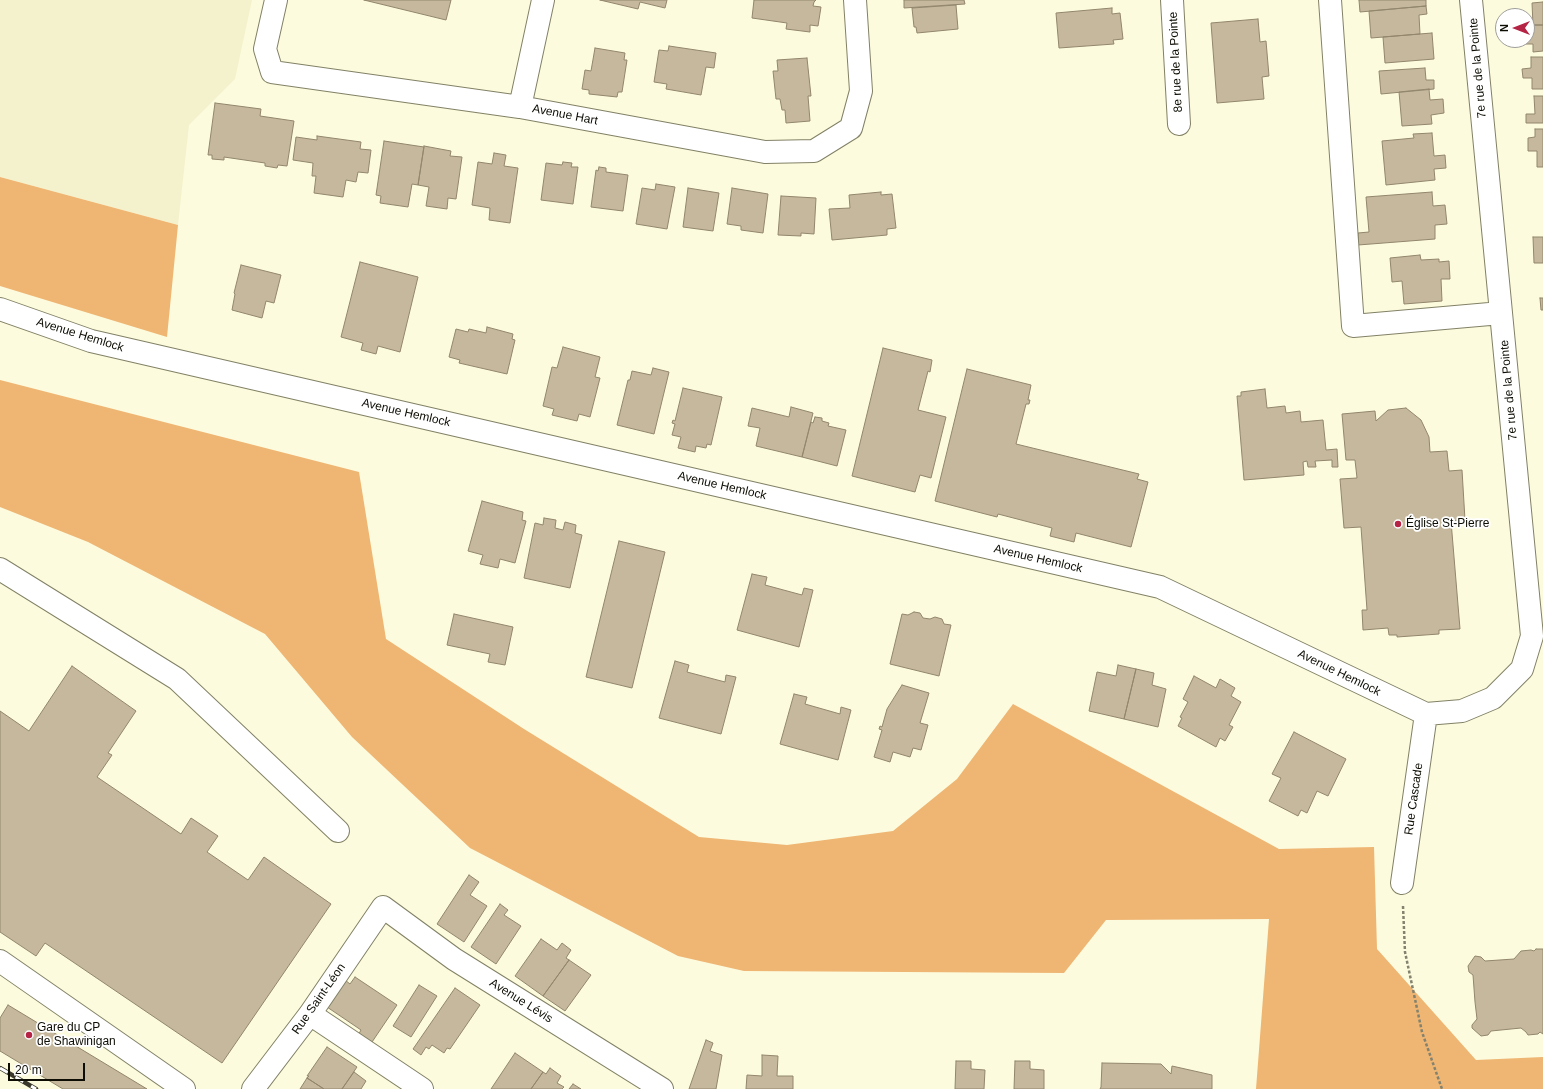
<!DOCTYPE html>
<html>
<head>
<meta charset="utf-8">
<style>
  body { margin:0 }
  #map { position:relative; width:1543px; height:1089px; overflow:hidden; background:#fcfbdd; font-family:Helvetica,sans-serif }
  canvas { display:block }
  .north { position:absolute; left:1495px; top:8px; width:40px; height:40px; box-sizing:border-box; background:#fff; border:1px solid #9f9e9b; border-radius:50%; rotate:270deg; font-size:11px; font-weight:700; line-height:16px; text-align:center; color:#0e0d04 }
  .north::after { content:''; display:block; margin:auto; width:14px; height:18px; background:#b52345; clip-path:polygon(50% 0,100% 100%,50% 72%,0 100%) }
  .scale { position:absolute; left:8px; top:1063px; width:77px; height:18px; box-sizing:border-box; border:2px solid #0e0d04; border-top:0; padding-left:5px; font-size:12px; line-height:14px; white-space:nowrap; color:#0e0d04; -webkit-text-stroke:3px #fff; paint-order:stroke }
</style>
</head>
<body>
<div id="map">
<canvas width="1543" height="1089"></canvas>
<div class="north">N</div>
<div class="scale">20 m</div>
</div>
<script>
const context = document.querySelector('canvas').getContext('2d');
context.lineJoin = 'round';
function paint(path, color) { context.fillStyle = color; context.fill(path, 'evenodd'); }
const poly = rows => new Path2D(rows.map(r => 'M' + r).join(''));
function strokePath(path, color, width, dash) { context.strokeStyle = color; context.lineWidth = width; context.lineCap = dash ? 'butt' : 'round'; context.setLineDash(dash || []); context.stroke(path); }
function drawText(font, color, halo, rows, align = 'center') {
  context.font = font + ' Helvetica,sans-serif'; context.lineWidth = 3.5; context.setLineDash([]); context.textBaseline = 'middle'; context.strokeStyle = halo; context.fillStyle = color; for (const [text, x, y, turn = 0] of rows) {
    context.save(); context.translate(x, y); context.rotate((+turn || 0) * Math.PI / 180); context.textAlign = isNaN(turn) ? turn : align; if (halo) context.strokeText(text, 0, 0); context.fillText(text, 0, 0); context.restore();
  }
}
const built = poly([
  [0,0,252,0,235,79,189,125,178,225,0,177]
]);
const forest = poly([
  [0,177,178,225,167,337,0,286],
  [0,380,359,472,386,639,524,729,699,837,787,845,893,831,957,779,1013,704,1279,849,1374,847,1377,949,1476,1060,1543,1057,1543,1089,1256,1089,1269,919,1106,920,1064,973,744,971,678,956,470,848,352,737,265,634,88,542,0,507]
]);
const building = poly([
  [364,0,451,0,446,20,364,0],
  [600,0,667,0,665,8,640,2,638,9,600,0],
  [754,0,816,0,814,2,813,6,821,7,818,26,810,25,810,32,786,29,787,23,752,18,754,0],
  [904,0,964,0,965,4,904,8,904,0],
  [1359,0,1426,0,1426,6,1360,12,1359,0],
  [1543,2,1543,25,1533,25,1532,3,1543,2],
  [956,5,958,29,917,33,916,27,914,27,912,8,956,5],
  [1426,6,1427,14,1419,15,1420,34,1371,38,1369,11,1426,6],
  [1112,8,1112,14,1120,13,1123,39,1113,40,1114,44,1059,48,1056,13,1112,8],
  [1258,19,1260,42,1266,41,1269,76,1262,77,1264,99,1217,103,1211,23,1258,19],
  [1533,25,1543,25,1543,51,1533,52,1533,44,1522,44,1521,40,1527,40,1527,28,1533,28,1533,25],
  [1432,33,1434,59,1385,63,1383,37,1432,33],
  [669,46,716,53,714,68,706,67,701,95,666,89,667,84,654,82,659,50,668,51,669,46],
  [595,48,625,53,624,60,627,60,622,92,618,92,617,97,589,94,589,90,582,89,585,70,591,71,595,48],
  [1531,57,1543,57,1543,89,1532,89,1532,78,1523,78,1522,69,1531,68,1531,57],
  [807,58,811,96,808,96,810,121,786,123,785,110,782,110,780,99,776,99,773,71,778,71,777,60,807,58],
  [1425,68,1426,80,1434,80,1434,89,1381,94,1379,71,1425,68],
  [1429,89,1430,100,1443,99,1444,113,1431,115,1432,124,1402,126,1399,92,1429,89],
  [1534,96,1543,96,1543,123,1526,123,1526,114,1535,114,1534,96],
  [215,103,261,109,260,116,294,121,287,166,278,165,277,168,265,166,265,163,224,157,224,160,212,159,212,155,208,155,215,103],
  [1535,129,1543,129,1543,167,1537,167,1537,151,1528,151,1528,138,1535,137,1535,129],
  [1432,133,1434,156,1445,155,1446,168,1434,169,1435,180,1386,185,1382,141,1414,138,1413,134,1432,133],
  [317,136,361,142,360,149,371,150,368,173,358,172,356,182,346,180,343,197,314,193,316,176,312,176,313,163,293,160,296,137,317,140,317,136],
  [384,141,424,147,418,185,412,184,408,207,380,203,381,196,376,195,384,141],
  [424,146,451,151,450,156,462,157,456,199,448,198,447,209,426,206,429,187,418,185,424,146],
  [494,153,506,155,504,166,518,168,510,223,489,220,490,208,472,205,478,162,492,164,494,153],
  [563,162,572,163,571,167,578,167,573,204,541,200,546,163,562,165,563,162],
  [599,167,606,168,606,172,628,175,623,211,591,207,596,170,598,171,599,167],
  [656,184,675,187,667,229,636,224,642,188,655,190,656,184],
  [688,188,719,193,713,231,683,227,688,188],
  [732,188,768,194,763,233,741,230,741,226,727,224,732,188],
  [881,192,881,195,892,194,896,228,887,229,887,235,832,240,829,209,850,208,849,195,881,192],
  [1432,192,1433,206,1445,205,1447,224,1435,225,1435,239,1358,245,1358,233,1369,232,1366,197,1432,192],
  [781,196,816,198,814,234,801,233,801,236,778,235,781,196],
  [1533,237,1543,237,1543,263,1534,263,1533,237],
  [1420,255,1421,260,1439,259,1439,262,1449,261,1450,279,1441,279,1442,301,1404,304,1402,281,1392,282,1390,258,1420,255],
  [360,262,418,277,400,352,378,346,376,354,361,350,363,343,341,337,360,262],
  [241,265,281,275,274,303,266,301,262,318,232,310,235,294,234,293,241,265],
  [1540,298,1543,298,1543,310,1541,310,1540,298],
  [487,327,513,334,512,339,515,340,507,374,459,363,460,360,449,357,456,329,468,332,469,329,486,333,487,327],
  [563,347,600,357,595,377,600,378,590,417,579,414,577,421,552,415,554,409,543,406,552,367,557,368,563,347],
  [883,348,932,360,930,372,928,371,918,410,946,417,931,478,920,475,915,492,852,476,883,348],
  [653,368,669,372,654,434,617,425,628,380,630,380,632,371,651,375,653,368],
  [967,369,1031,385,1028,400,1030,400,1029,404,1026,404,1016,444,1139,474,1137,479,1148,482,1131,547,1076,533,1074,542,1050,536,1052,528,998,514,997,517,935,501,967,369],
  [683,388,722,397,711,445,707,444,706,448,696,446,695,452,678,448,681,437,672,435,675,424,672,423,673,420,675,421,683,388],
  [1265,389,1267,408,1285,406,1286,413,1300,411,1301,422,1323,420,1326,450,1337,449,1338,467,1332,467,1332,460,1315,461,1316,467,1308,467,1307,461,1303,462,1304,475,1244,480,1237,396,1241,396,1241,392,1265,389],
  [791,407,813,413,802,457,756,446,760,428,748,426,752,408,789,417,791,407],
  [1406,408,1421,420,1429,437,1430,452,1447,451,1449,471,1462,470,1465,520,1451,521,1460,629,1439,630,1439,634,1397,637,1397,635,1389,635,1388,628,1363,630,1362,610,1367,610,1361,527,1344,528,1340,479,1357,478,1355,460,1346,460,1342,414,1375,411,1376,421,1388,410,1406,408],
  [815,417,822,418,822,421,829,423,828,426,846,430,837,466,802,457,811,422,813,423,815,417],
  [482,501,523,512,522,520,526,521,515,563,500,559,498,568,480,564,483,555,468,551,482,501],
  [544,518,556,520,555,528,563,530,565,522,576,525,575,533,582,535,570,588,524,578,535,523,543,525,544,518],
  [619,541,665,552,632,688,586,677,619,541],
  [752,574,767,577,765,585,802,595,804,588,813,590,799,647,737,630,752,574],
  [914,612,920,613,923,618,930,619,935,617,942,619,944,624,951,625,939,676,890,664,902,614,908,615,914,612],
  [454,614,513,627,505,665,488,662,490,654,447,645,454,614],
  [675,661,689,665,687,672,725,682,726,675,736,677,721,734,659,718,675,661],
  [1118,665,1136,669,1124,719,1089,711,1097,672,1116,676,1118,665],
  [72,666,136,711,108,753,112,755,97,777,181,834,191,818,218,836,207,852,248,880,264,857,331,904,222,1063,45,943,36,956,0,932,0,711,29,731,72,666],
  [1136,669,1154,673,1152,685,1166,689,1158,727,1124,719,1136,669],
  [1194,676,1216,688,1220,679,1235,688,1231,696,1241,702,1229,725,1233,727,1225,741,1220,738,1216,747,1178,726,1182,718,1180,717,1188,702,1183,699,1194,676],
  [902,685,929,693,920,723,928,725,921,750,913,748,910,757,893,752,890,762,874,757,882,730,879,729,880,726,882,727,887,709,902,685],
  [794,694,807,697,805,704,840,714,841,707,851,710,838,760,780,744,794,694],
  [1294,732,1346,759,1328,796,1317,791,1307,813,1301,810,1298,816,1269,801,1281,778,1272,774,1294,732],
  [469,875,479,882,470,895,487,906,464,942,437,924,469,875],
  [500,904,508,910,504,915,521,926,496,964,471,947,500,904],
  [541,939,557,950,562,943,571,950,566,958,569,960,543,996,515,976,541,939],
  [1536,949,1543,949,1543,1034,1540,1032,1538,1034,1528,1035,1526,1032,1521,1028,1491,1031,1488,1035,1481,1036,1472,1028,1472,1025,1477,1019,1475,1002,1473,975,1469,972,1468,966,1475,956,1481,957,1485,961,1514,959,1521,951,1531,950,1534,951,1536,949],
  [569,960,591,975,565,1011,543,996,569,960],
  [355,977,397,1005,370,1045,357,1037,361,1030,327,1007,345,980,350,984,355,977],
  [419,985,437,996,411,1037,393,1026,419,985],
  [455,988,480,1005,450,1049,447,1048,444,1053,432,1045,429,1049,426,1047,421,1055,413,1049,455,988],
  [8,1005,147,1089,63,1089,0,1051,0,1018,8,1005],
  [706,1040,713,1043,710,1051,722,1055,716,1089,689,1089,706,1040],
  [327,1047,357,1067,342,1089,324,1089,307,1078,309,1076,307,1076,327,1047],
  [515,1053,543,1072,531,1089,491,1089,515,1053],
  [762,1055,778,1056,777,1076,793,1076,793,1089,746,1089,747,1075,762,1076,762,1055],
  [956,1061,971,1061,971,1069,985,1070,984,1089,955,1089,956,1061],
  [1015,1061,1030,1061,1030,1069,1044,1070,1044,1089,1014,1089,1015,1061],
  [1102,1063,1161,1064,1171,1074,1172,1066,1212,1075,1212,1089,1100,1089,1101,1087,1102,1063],
  [550,1068,561,1076,557,1083,564,1087,562,1089,531,1089,543,1072,546,1074,550,1068],
  [354,1072,366,1081,361,1089,342,1089,354,1072],
  [307,1078,324,1089,300,1089,307,1078],
  [573,1084,581,1089,569,1089,573,1084]
]);
const path = poly([
  [1403,906,1405,952,1422,1032,1442,1089]
]);
const minor = poly([
  [276,0,265,49,272,72,520,107,765,152,814,151,851,128,861,91,855,0],
  [1172,0,1179,124],
  [1330,0,1353,326,1501,313],
  [520,107,543,0],
  [0,309,91,341,1160,587,1426,714],
  [0,569,177,679,338,831],
  [1426,714,1462,711,1493,698,1522,669,1532,636,1471,0],
  [1402,883,1426,714],
  [310,1014,422,1089],
  [253,1089,310,1014,383,907,454,959,662,1089]
]);
const major = poly([
  [0,961,184,1089]
]);
const rail = poly([
  [0,1068,36,1089]
]);
const markers = [
  [1398,524,4,"#b52345"],
  [29,1035,4,"#b52345"]
];
const streetNames = [
  ["8e rue de la Pointe",1176,62,-93],
  ["7e rue de la Pointe",1478,68,-95],
  ["Avenue Hart",565,115,11],
  ["Avenue Hemlock",80,335,17],
  ["7e rue de la Pointe",1509,390,-95],
  ["Avenue Hemlock",406,413,13],
  ["Avenue Hemlock",722,486,13],
  ["Avenue Hemlock",1038,559,13],
  ["Avenue Hemlock",1339,673,26],
  ["Rue Cascade",1414,799,-82],
  ["Rue Saint-Léon",319,999,-55],
  ["Avenue Lévis",521,1001,32]
];
const poiNames = [
  ["Église St-Pierre",1406,524],
  ["Gare du CP",37,1028],
  ["de Shawinigan",37,1042]
];
paint(built, '#f4f2cc');
paint(forest, '#efb573');
paint(building, '#c5b89d');
strokePath(building, '#92866d', 1);
strokePath(minor, '#828166', 24);
strokePath(major, '#828166', 24);
strokePath(path, '#83826e', 2.5, [3, 2]);
strokePath(minor, '#fff', 22);
strokePath(major, '#fff', 22);
strokePath(rail, '#39382b', 4.5);
strokePath(rail, '#fff', 3, [9]);
for (const [x, y, r, color] of markers) { const dot = new Path2D(); dot.arc(x, y, r, 0, 2 * Math.PI); context.fillStyle = color; context.fill(dot); strokePath(dot, '#fff', 1.5); }
drawText('12px', '#0e0d04', '#fff', streetNames);
drawText('12px', '#0e0d04', '#fff', poiNames, 'left');
</script>
</body>
</html>
